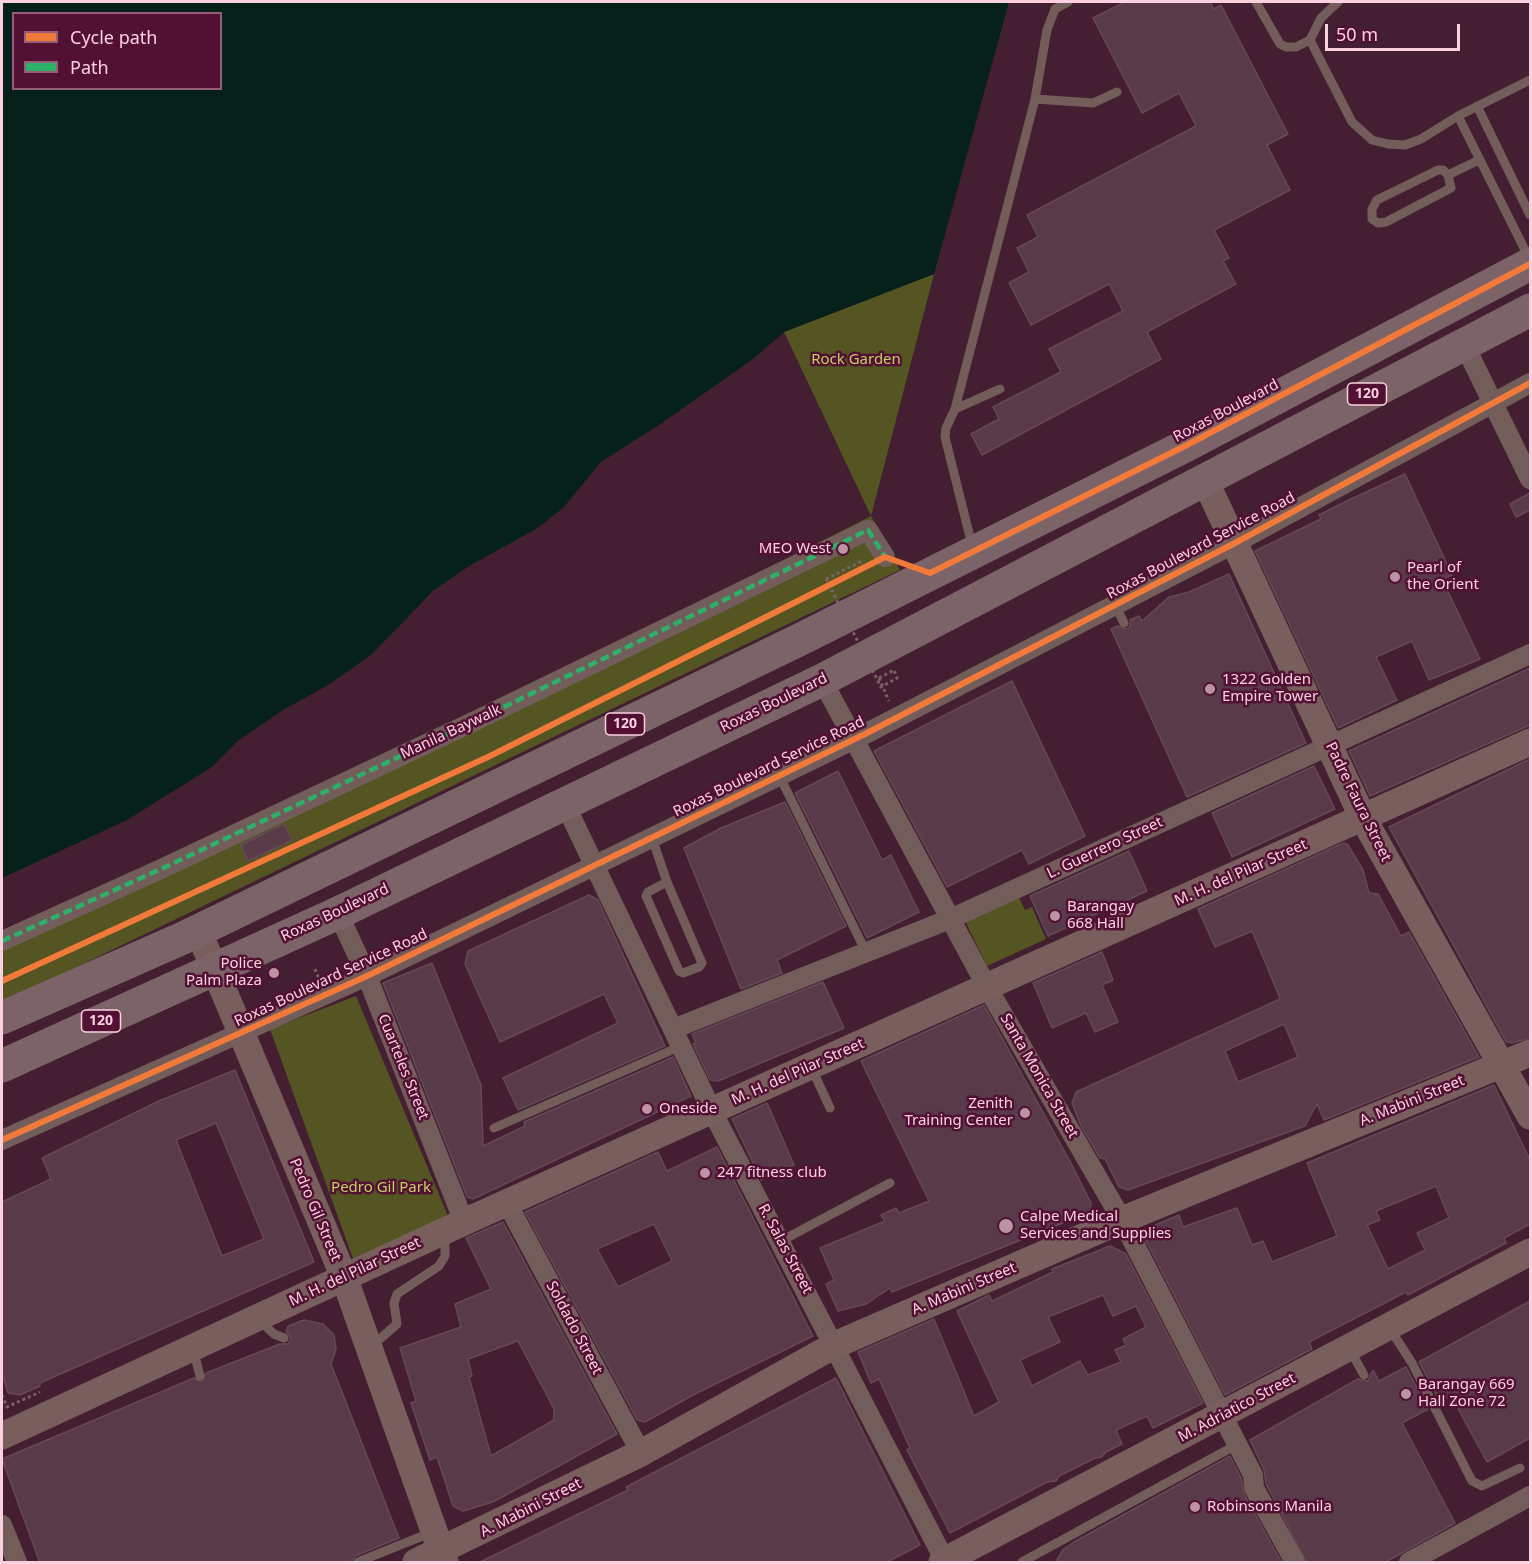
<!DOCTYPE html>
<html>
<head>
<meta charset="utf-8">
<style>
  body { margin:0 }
  #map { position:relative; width:1532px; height:1564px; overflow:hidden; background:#431f31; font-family:"Noto Sans",sans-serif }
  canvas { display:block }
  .frame { position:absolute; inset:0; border:3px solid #fbd1e0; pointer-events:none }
  .legend { position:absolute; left:12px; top:12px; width:210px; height:78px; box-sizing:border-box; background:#521032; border:2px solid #965d78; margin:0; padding:8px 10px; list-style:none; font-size:18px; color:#fbd1e0 }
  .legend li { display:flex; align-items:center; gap:12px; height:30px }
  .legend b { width:30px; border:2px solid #965d78 }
  .scale { position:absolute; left:1325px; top:24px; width:135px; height:27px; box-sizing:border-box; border:3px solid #fbd1e0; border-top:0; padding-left:8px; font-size:18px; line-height:21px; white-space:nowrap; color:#fbd1e0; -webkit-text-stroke:4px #521032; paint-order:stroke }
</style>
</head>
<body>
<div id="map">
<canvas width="1532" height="1564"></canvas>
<div class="frame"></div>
<ul class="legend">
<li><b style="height:8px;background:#f17a3a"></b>Cycle path</li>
<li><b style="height:8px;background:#2db169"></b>Path</li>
</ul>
<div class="scale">50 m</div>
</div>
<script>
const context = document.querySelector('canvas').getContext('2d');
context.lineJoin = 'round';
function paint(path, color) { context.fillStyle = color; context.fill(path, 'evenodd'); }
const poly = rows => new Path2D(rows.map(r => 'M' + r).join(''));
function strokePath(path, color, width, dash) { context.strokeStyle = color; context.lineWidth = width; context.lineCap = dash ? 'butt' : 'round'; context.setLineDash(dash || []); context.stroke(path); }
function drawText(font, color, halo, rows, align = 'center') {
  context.font = font + ' "Noto Sans",sans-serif'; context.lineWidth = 5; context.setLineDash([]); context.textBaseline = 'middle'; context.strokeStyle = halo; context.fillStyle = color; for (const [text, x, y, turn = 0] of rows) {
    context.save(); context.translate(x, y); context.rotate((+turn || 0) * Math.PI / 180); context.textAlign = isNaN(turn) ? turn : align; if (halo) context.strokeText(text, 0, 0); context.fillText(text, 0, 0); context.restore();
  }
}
const green = poly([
  [934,274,871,516,900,570,2,1003,2,936,579,664,871,516,784,332],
  [1019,897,1025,910,1032,907,1046,939,987,966,965,921],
  [356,996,448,1216,355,1264,270,1029]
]);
const water = poly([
  [2,2,1009,2,934,274,784,332,753,359,659,425,601,462,563,508,536,529,469,566,433,591,372,654,330,684,283,710,239,740,212,767,127,820,2,878],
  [14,14,220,14,220,88,14,88]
]);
const building = poly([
  [1125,2,1210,2,1214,9,1221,5,1288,134,1267,145,1290,190,1214,230,1229,258,1223,261,1236,284,1147,332,1161,359,982,455,971,434,999,419,993,407,1061,372,1049,349,1123,311,1109,284,1031,325,1009,283,1029,272,1017,248,1038,237,1027,215,1196,126,1179,93,1142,113,1093,18,1125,2],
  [1405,474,1452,575,1442,579,1480,659,1429,680,1412,641,1376,657,1397,700,1338,728,1255,551,1321,519,1319,515,1349,500,1405,474],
  [1530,493,1530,510,1516,517,1510,504,1530,493],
  [1229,574,1306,743,1187,797,1111,629,1118,626,1126,629,1130,626,1130,620,1139,616,1142,621,1169,597,1189,592,1229,574],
  [1530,668,1530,725,1370,796,1349,751,1530,668],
  [1012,681,1085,836,1029,864,1022,850,947,887,874,751,1012,681],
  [1530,759,1530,1038,1512,1043,1506,1042,1389,827,1530,759],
  [1314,766,1335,809,1232,857,1212,813,1314,766],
  [838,771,882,860,891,855,919,912,867,938,795,793,838,771],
  [785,802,846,926,777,960,782,973,741,989,684,848,721,828,785,802],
  [284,824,292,840,248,861,241,845,284,824],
  [1343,843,1348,845,1363,870,1369,893,1378,894,1401,936,1409,932,1479,1057,1324,1120,1317,1104,1305,1126,1128,1190,1119,1187,1105,1159,1100,1158,1081,1126,1072,1103,1076,1092,1278,1000,1280,998,1252,931,1215,947,1198,909,1343,843],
  [1284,1024,1298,1057,1238,1082,1225,1051,1284,1024],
  [1129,851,1147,891,1048,936,1030,896,1129,851],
  [589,895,598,900,665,1046,518,1110,503,1078,618,1023,604,994,500,1042,465,964,468,951,589,895],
  [1102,952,1113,980,1102,985,1118,1022,1095,1032,1086,1013,1052,1028,1033,983,1102,952],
  [432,963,481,1085,483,1146,525,1126,524,1122,673,1057,691,1096,473,1199,467,1197,383,983,432,963],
  [823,982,844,1028,718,1081,710,1080,693,1044,696,1043,692,1034,823,982],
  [984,1005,1073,1167,1091,1203,1090,1212,892,1292,890,1288,866,1304,838,1311,826,1284,834,1280,820,1248,885,1221,881,1215,896,1208,899,1213,929,1201,861,1061,984,1005],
  [235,1070,314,1262,40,1383,40,1386,20,1395,8,1393,2,1373,2,1202,51,1179,42,1158,159,1101,235,1070],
  [216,1123,264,1239,222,1256,176,1140,216,1123],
  [1494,1085,1530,1160,1530,1224,1504,1238,1506,1243,1408,1295,1406,1292,1309,1342,1312,1349,1225,1395,1141,1231,1179,1215,1183,1227,1237,1208,1252,1245,1263,1241,1272,1262,1337,1236,1307,1163,1494,1085],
  [1436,1186,1449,1218,1417,1233,1425,1250,1388,1269,1367,1225,1380,1220,1376,1211,1436,1186],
  [767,1103,794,1165,761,1180,732,1119,767,1103],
  [717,1147,813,1336,693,1395,645,1422,637,1420,525,1212,658,1152,667,1171,717,1147],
  [654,1224,672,1261,618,1287,597,1249,654,1224],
  [503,1222,617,1434,493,1502,463,1511,453,1506,437,1457,430,1460,411,1403,416,1401,400,1348,461,1327,455,1304,491,1289,466,1238,503,1222],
  [518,1341,554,1409,554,1420,491,1456,469,1377,472,1376,468,1359,518,1341],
  [1110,1246,1126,1254,1203,1403,1153,1428,1147,1416,1116,1430,1122,1444,1106,1452,1102,1457,1095,1458,1059,1476,1056,1481,1047,1482,950,1533,907,1450,910,1448,879,1379,871,1383,858,1352,934,1319,974,1416,999,1402,957,1311,989,1295,992,1301,1053,1272,1052,1269,1110,1246],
  [1103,1295,1113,1316,1136,1306,1146,1327,1123,1339,1126,1345,1115,1350,1121,1362,1088,1375,1080,1361,1032,1386,1020,1360,1060,1342,1048,1317,1103,1295],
  [1530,1301,1530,1438,1487,1462,1451,1396,1440,1402,1419,1362,1530,1301],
  [304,1320,323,1324,334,1335,336,1349,331,1364,399,1538,355,1556,350,1563,40,1563,2,1459,194,1378,202,1382,206,1373,280,1344,288,1344,291,1338,286,1332,288,1326,304,1320],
  [1406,1367,1428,1409,1402,1423,1455,1523,1384,1563,1307,1563,1266,1484,1264,1470,1250,1440,1358,1379,1368,1381,1373,1370,1379,1381,1406,1367],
  [836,1378,920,1545,885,1563,478,1563,628,1490,626,1487,651,1474,836,1378],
  [1230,1456,1241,1478,1244,1494,1282,1563,1055,1563,1063,1550,1074,1542,1230,1456]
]);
const path = poly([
  [826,579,864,560],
  [879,678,889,701],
  [315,969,319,979],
  [2,1395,7,1407,40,1392]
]);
const lane = poly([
  [1256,2,1280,44,1286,47,1296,47,1310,40,1321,18,1338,2],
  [1310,40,1352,122,1372,140,1388,144,1405,145,1421,139,1458,116,1530,80],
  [1035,99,1093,103,1117,92],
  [1477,106,1530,215],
  [1458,116,1529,258],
  [1438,170,1443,170,1448,175,1451,188,1386,222,1378,223,1372,219,1372,209,1377,200,1438,170],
  [1448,175,1479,160],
  [1000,389,955,409,1035,99,1047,30,1055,9,1068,2],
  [955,409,946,428,945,437,972,545],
  [1115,605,1124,623],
  [779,775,866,952],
  [652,838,667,882,702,963,699,967,683,973,679,971,646,896,648,892,667,882],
  [812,1069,830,1108],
  [494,1128,681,1046],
  [781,1241,890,1183],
  [260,1321,274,1334,284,1338],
  [1390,1329,1412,1363,1472,1481,1482,1486,1520,1468],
  [373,1345,397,1324,394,1303,397,1294,439,1266,445,1256,445,1234],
  [193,1349,200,1376],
  [1350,1350,1364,1375],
  [358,1562,420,1537],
  [1022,1562,1238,1444]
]);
const street = poly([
  [1464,344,1530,479],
  [822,680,987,987,1122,1220,1253,1475,1254,1488,1295,1562],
  [565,804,712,1111,945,1561],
  [338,913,367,976,464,1222],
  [2,941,161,869,475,721,868,530,885,557],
  [673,1029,950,919,1530,654],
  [2,1140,367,976,865,734,1235,543,1530,383],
  [507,1203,641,1453],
  [2,1525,17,1562],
  [1409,1562,1530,1496]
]);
const secondary = poly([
  [1204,478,1363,818,1530,1116],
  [198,930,344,1277,445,1562],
  [2,1436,464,1222,1530,742],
  [416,1562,641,1453,835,1345,1122,1220,1530,1053],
  [942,1562,1530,1252]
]);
const highway = poly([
  [2,1018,183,938,799,640,1187,445,1530,264],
  [2,1066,338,913,822,680,1530,310]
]);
const pathBridge = poly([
  [826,579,881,687,897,678,894,670,879,678]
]);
const quiet = poly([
  [2,941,161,869,475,721,868,530,885,557,881,559]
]);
const cycleway = poly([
  [2,981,490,756,885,557,930,573,1187,445,1530,264],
  [2,1140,367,976,865,734,1235,543,1530,383]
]);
const markers = [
  [843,549,6,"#bb93a3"],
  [1395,577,6,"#bb93a3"],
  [1210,689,6,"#bb93a3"],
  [1055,916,6,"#bb93a3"],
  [274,973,6,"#bb93a3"],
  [647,1109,6,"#bb93a3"],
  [1025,1113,6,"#bb93a3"],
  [705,1173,6,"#bb93a3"],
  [1006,1226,8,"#bb93a3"],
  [1406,1394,6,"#bb93a3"],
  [1195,1507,6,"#bb93a3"]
];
const shields = [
  [1367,394,39],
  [625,724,39],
  [101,1021,39]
];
const shieldNames = [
  ["120",1367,394],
  ["120",625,724],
  ["120",101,1021]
];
const parkNames = [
  ["Rock Garden",856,360],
  ["Pedro Gil Park",381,1188]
];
const streetNames = [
  ["Roxas Boulevard",1226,411,-28],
  ["Roxas Boulevard Service Road",1201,546,-28],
  ["Roxas Boulevard",774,703,-26],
  ["Manila Baywalk",451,732,-25],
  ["Roxas Boulevard Service Road",769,767,-26],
  ["Padre Faura Street",1358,802,64],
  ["L. Guerrero Street",1105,848,-25],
  ["M. H. del Pilar Street",1241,873,-24],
  ["Roxas Boulevard",335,913,-25],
  ["Roxas Boulevard Service Road",331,978,-25],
  ["Cuarteles Street",403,1067,68],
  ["M. H. del Pilar Street",798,1072,-24],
  ["Santa Monica Street",1039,1076,60],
  ["A. Mabini Street",1412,1101,-22],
  ["Pedro Gil Street",315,1210,67],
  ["R. Salas Street",785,1249,62],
  ["M. H. del Pilar Street",355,1272,-25],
  ["A. Mabini Street",964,1289,-23],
  ["Soldado Street",574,1328,62],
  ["M. Adriatico Street",1237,1408,-28],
  ["A. Mabini Street",531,1508,-27]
];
const poiNames = [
  ["MEO West",831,549,"right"],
  ["Pearl of",1407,568],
  ["the Orient",1407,585],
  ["1322 Golden",1222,680],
  ["Empire Tower",1222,697],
  ["Barangay",1067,907],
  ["668 Hall",1067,924],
  ["Police",262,964,"right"],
  ["Palm Plaza",262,981,"right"],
  ["Zenith",1013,1104,"right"],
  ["Training Center",1013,1121,"right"],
  ["Oneside",659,1109],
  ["247 fitness club",717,1173],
  ["Calpe Medical",1020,1217],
  ["Services and Supplies",1020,1234],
  ["Barangay 669",1418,1385],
  ["Hall Zone 72",1418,1402],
  ["Robinsons Manila",1207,1507]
];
paint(green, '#545522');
paint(water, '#06201a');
paint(building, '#583a48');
strokePath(building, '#664856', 1.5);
strokePath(path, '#796465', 3, [3, 3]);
strokePath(lane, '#735d5b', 9);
strokePath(street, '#735d5b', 20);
strokePath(secondary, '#785e5c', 27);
strokePath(highway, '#7b6368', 33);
strokePath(pathBridge, '#796465', 3, [3, 3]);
strokePath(quiet, '#2db169', 4.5, [9, 4.5]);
strokePath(cycleway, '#f17a3a', 6);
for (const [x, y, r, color] of markers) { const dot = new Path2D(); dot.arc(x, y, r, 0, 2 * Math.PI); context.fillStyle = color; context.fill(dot); strokePath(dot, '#521032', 2); }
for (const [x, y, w] of shields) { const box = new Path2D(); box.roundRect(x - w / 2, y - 11, w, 22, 4.5); context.fillStyle = '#521032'; context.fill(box); strokePath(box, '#fbd1e0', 1.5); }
drawText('bold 14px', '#fbd1e0', null, shieldNames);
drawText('15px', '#c5d065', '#521032', parkNames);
drawText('15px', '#fbd1e0', '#521032', streetNames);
drawText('15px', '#fbd1e0', '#521032', poiNames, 'left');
</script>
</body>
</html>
